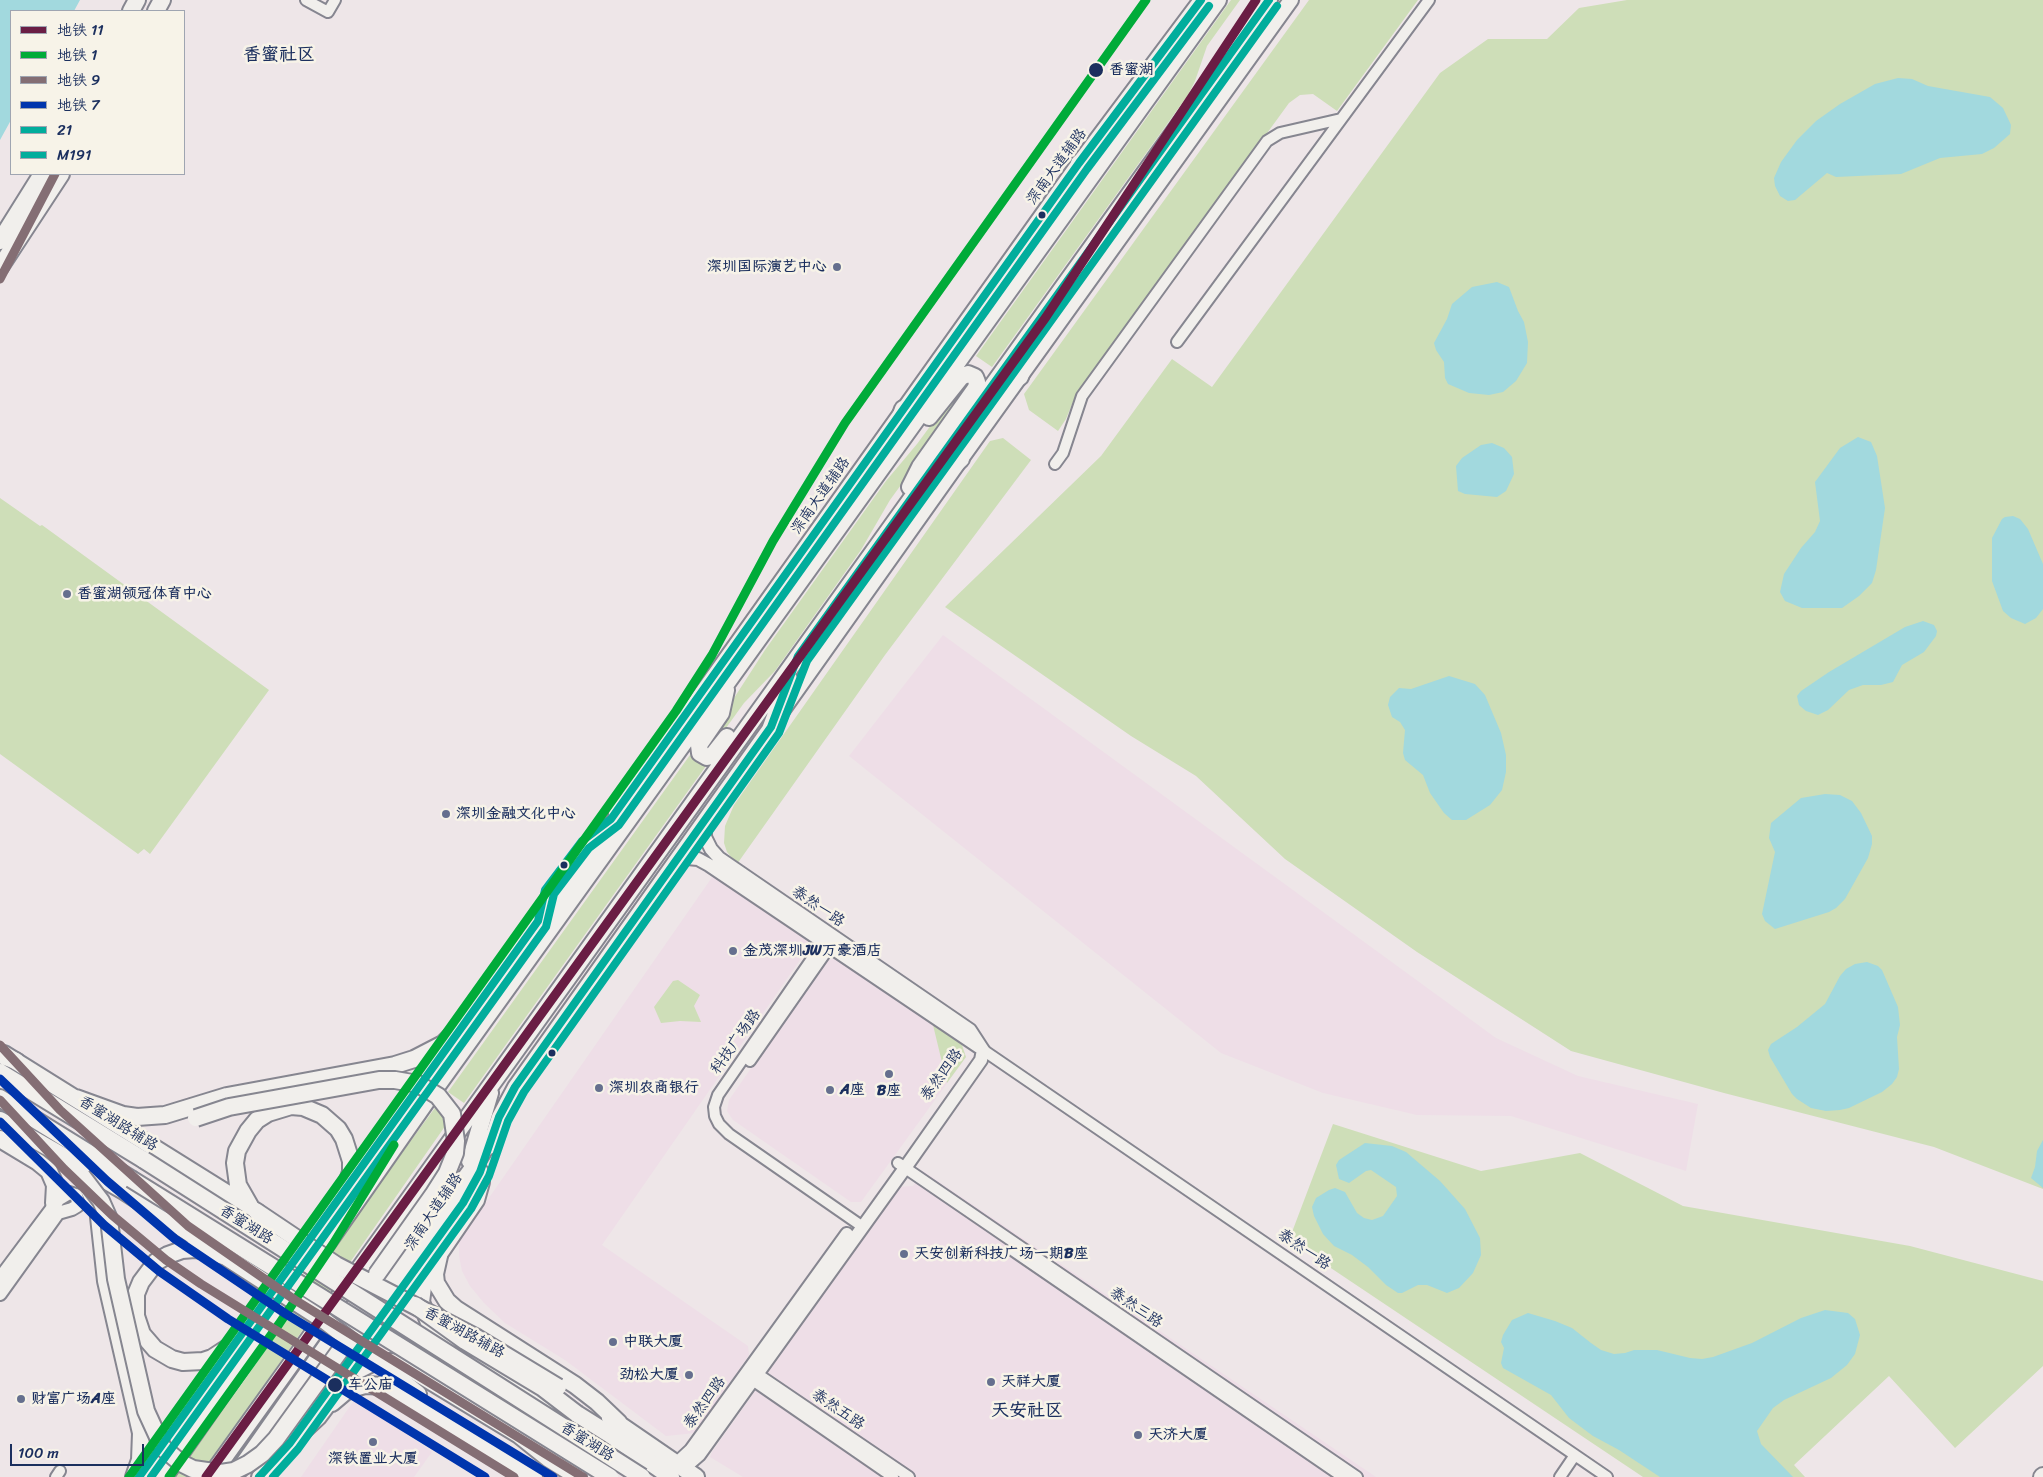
<!DOCTYPE html>
<html>
<head>
<meta charset="utf-8">
<style>
  body { margin:0 }
  #map { position:relative; width:2043px; height:1477px; overflow:hidden; background:#eee6e8; font-family:Sriracha,"LXGW WenKai TC",sans-serif }
  canvas { display:block }
  .legend { position:absolute; left:10px; top:10px; width:175px; height:165px; box-sizing:border-box; background:#f7f3e8; border:1px solid #9fa5b1; margin:0; padding:6px 9px; list-style:none; font-size:15px; color:#1b2f5e }
  .legend li { display:flex; align-items:center; gap:10px; height:25px }
  .legend b { width:25px; border:1px solid #9fa5b1 }
  .scale { position:absolute; left:10px; top:1444px; width:134px; height:22px; box-sizing:border-box; border:2px solid #1b2f5e; border-top:0; padding-left:6px; font-size:15px; line-height:18px; white-space:nowrap; color:#1b2f5e; -webkit-text-stroke:4px #f7f3e8; paint-order:stroke }
</style>
</head>
<body>
<div id="map">
<canvas width="2043" height="1477"></canvas>
<ul class="legend">
<li><b style="height:6px;background:#6a1d44"></b>地铁 11</li>
<li><b style="height:6px;background:#00ab39"></b>地铁 1</li>
<li><b style="height:6px;background:#846e74"></b>地铁 9</li>
<li><b style="height:6px;background:#0035ad"></b>地铁 7</li>
<li><b style="height:6px;background:#01ad9c"></b>21</li>
<li><b style="height:6px;background:#01ad9c"></b>M191</li>
</ul>
<div class="scale">100 m</div>
</div>
<script>
const context = document.querySelector('canvas').getContext('2d');
context.lineJoin = 'round';
function paint(path, color) { context.fillStyle = color; context.fill(path, 'evenodd'); }
const poly = rows => new Path2D(rows.map(r => 'M' + r).join(''));
function strokePath(path, color, width, dash) { context.strokeStyle = color; context.lineWidth = width; context.lineCap = dash ? 'butt' : 'round'; context.setLineDash(dash || []); context.stroke(path); }
function drawText(font, color, halo, rows, align = 'center') {
  context.font = font + ' Sriracha,"LXGW WenKai TC",sans-serif'; context.lineWidth = 5; context.setLineDash([]); context.textBaseline = 'middle'; context.strokeStyle = halo; context.fillStyle = color; for (const [text, x, y, turn = 0] of rows) {
    context.save(); context.translate(x, y); context.rotate((+turn || 0) * Math.PI / 180); context.textAlign = isNaN(turn) ? turn : align; if (halo) context.strokeText(text, 0, 0); context.fillText(text, 0, 0); context.restore();
  }
}
const built = poly([
  [943,635,1496,1038,1578,1076,1698,1104,1686,1171,1511,1116,1417,1115,1323,1093,1221,1053,849,756],
  [715,873,807,936,809,947,602,1245,748,1346,749,1355,695,1433,666,1436,565,1360,505,1323,484,1303,470,1286,462,1271,459,1256,459,1241],
  [837,959,962,1045,966,1057,861,1202,851,1202,733,1120,727,1111,729,1100,826,960],
  [923,1171,1376,1477,743,1477,710,1457,712,1452,899,1187,913,1186],
  [355,1399,432,1452,414,1477,301,1477]
]);
const green = poly([
  [1231,0,1240,0,1207,46,1195,81,1188,95,992,367,976,356],
  [1309,0,1418,0,1337,111,1313,94,1300,95,1289,103,1075,397,1066,419,1058,431,1029,410,1024,394],
  [1627,0,2043,0,2043,1189,1934,1147,1724,1093,1571,1051,1417,952,1285,859,1196,776,1131,736,945,607,1101,456,1172,359,1212,387,1440,73,1488,39,1547,39,1579,8],
  [967,382,970,390,890,500,861,550,775,671,744,703,713,746,708,748,705,743,765,650,886,481,917,444,962,383],
  [1003,438,1031,460,885,655,737,864,727,852,724,843,725,826,734,805,990,441],
  [0,498,40,526,42,525,269,690,150,854,144,849,138,854,0,754],
  [690,755,704,762,706,766,464,1103,448,1092],
  [678,980,700,995,694,1006,701,1022,680,1021,661,1023,654,1007,673,981],
  [933,1025,962,1045,966,1057,947,1083],
  [440,1101,455,1112,200,1477,173,1477,244,1381,390,1169],
  [1333,1124,1481,1171,1580,1153,1683,1206,1910,1246,2043,1281,2043,1366,1955,1448,1889,1376,1794,1465,1805,1477,1643,1477,1289,1240]
]);
const water = poly([
  [0,0,80,0,74,11,11,11,11,120,0,140],
  [1898,78,1912,79,1928,86,1990,97,2003,108,2011,125,2010,134,1994,148,1982,154,1940,158,1901,174,1836,177,1827,173,1795,200,1788,201,1780,196,1775,186,1774,178,1781,162,1797,140,1816,121,1840,104,1875,84],
  [1497,282,1509,287,1518,311,1524,322,1528,342,1527,363,1516,381,1503,392,1489,395,1469,393,1448,384,1445,378,1444,362,1436,350,1434,343,1447,319,1452,304,1472,287],
  [1858,437,1871,442,1877,456,1885,508,1876,570,1872,583,1859,596,1842,608,1802,608,1785,601,1780,592,1784,574,1801,548,1815,532,1820,521,1815,482,1840,448],
  [1492,443,1504,448,1512,457,1514,474,1506,491,1497,497,1465,494,1458,491,1456,466,1462,458,1481,445],
  [2013,516,2020,519,2028,529,2043,564,2043,609,2036,618,2025,624,2011,618,2003,611,1992,581,1992,538,2002,519,2005,517],
  [1923,621,1934,625,1937,631,1936,636,1924,652,1902,665,1893,682,1881,685,1863,685,1849,690,1828,710,1818,715,1806,711,1799,705,1797,696,1801,691,1829,672,1905,627],
  [1449,676,1475,684,1485,695,1501,733,1506,755,1506,772,1502,790,1490,805,1466,820,1452,820,1444,813,1430,793,1423,775,1405,760,1403,753,1405,730,1400,722,1392,717,1388,705,1390,697,1399,688,1411,689],
  [1825,794,1840,795,1852,801,1861,813,1872,836,1872,844,1868,858,1845,899,1836,908,1829,912,1775,929,1765,921,1762,914,1775,852,1769,838,1771,823,1801,798],
  [1867,962,1878,966,1882,970,1898,1007,1900,1025,1897,1037,1899,1069,1897,1077,1892,1084,1882,1092,1849,1108,1840,1110,1826,1111,1811,1108,1797,1099,1792,1094,1770,1057,1768,1050,1771,1044,1797,1027,1825,1004,1840,976,1846,969,1855,964],
  [2043,1140,2043,1188,2031,1178,2035,1167,2037,1151],
  [1365,1143,1392,1146,1406,1152,1440,1181,1465,1209,1480,1238,1481,1255,1473,1273,1459,1288,1447,1293,1427,1285,1418,1285,1402,1293,1398,1293,1386,1285,1368,1267,1352,1255,1334,1246,1323,1234,1314,1216,1312,1207,1316,1198,1329,1190,1335,1188,1345,1192,1357,1213,1364,1218,1372,1220,1383,1216,1397,1196,1396,1187,1371,1170,1366,1171,1349,1183,1339,1179,1336,1165,1339,1160],
  [1825,1310,1848,1313,1855,1319,1860,1335,1855,1354,1847,1365,1831,1378,1784,1400,1773,1408,1757,1431,1761,1444,1793,1477,1660,1477,1619,1450,1593,1436,1569,1418,1551,1395,1503,1368,1501,1363,1504,1348,1501,1342,1503,1335,1512,1320,1528,1313,1555,1321,1572,1328,1591,1343,1601,1350,1614,1354,1625,1353,1634,1350,1657,1350,1690,1358,1702,1359,1713,1357,1752,1343,1801,1318]
]);
const minor = poly([
  [306,0,328,12,335,0],
  [1177,342,1429,0],
  [1055,464,1063,453,1082,396,1267,141,1280,133,1341,119],
  [827,937,718,1095,714,1107,715,1116,719,1124,729,1134,863,1227],
  [983,1050,1607,1477],
  [750,1061,833,942],
  [898,1163,1357,1477],
  [1012,1250,1343,1477],
  [753,1371,909,1477],
  [748,1377,893,1477],
  [56,1477,60,1471],
  [1560,1477,1575,1455]
]);
const tertiary = poly([
  [708,817,705,831,705,837,711,849,719,858,970,1030,983,1050],
  [674,863,687,858,698,859,709,865,979,1047],
  [0,1278,59,1199,69,1193,76,1195,78,1202,77,1206,72,1209,58,1213,0,1294],
  [677,1463,691,1450,847,1234],
  [684,1468,699,1455,905,1168,981,1060,983,1050]
]);
const secondary = poly([
  [616,813,1079,163,1201,0],
  [489,1147,499,1117,515,1087,961,459,1291,0],
  [139,1477,602,833],
  [259,1477,290,1443,463,1203,479,1175]
]);
const primary = poly([
  [131,11,137,0],
  [156,11,162,0],
  [1079,163,1113,137],
  [0,241,42,174],
  [0,267,61,174],
  [1020,377,1031,341],
  [890,447,903,409],
  [910,487,920,467,976,388,977,382,975,377,968,374,961,377,929,417],
  [925,491,961,459],
  [726,690,721,713,699,745,700,753,707,757,712,756,727,737],
  [771,727,789,679],
  [596,841,628,807],
  [4,1054,257,1212],
  [76,1098,123,1115,137,1117,165,1115,227,1096,395,1065,414,1059,443,1044,470,1017],
  [0,1120,124,1191,214,1249],
  [0,1139,38,1162,49,1171,55,1185,54,1203],
  [49,1148,71,1165,82,1176,98,1208,106,1281,141,1433,140,1460,134,1477],
  [470,1161,490,1093],
  [250,1206,238,1185,235,1163,237,1151,248,1131,257,1120,268,1113,291,1106,303,1107,322,1115,338,1129,344,1139,351,1161,351,1172,343,1195],
  [439,1256,435,1274,436,1283,447,1301,456,1309,575,1385,597,1402,619,1423],
  [226,1257,211,1252,195,1249,182,1250,168,1255,156,1262,141,1282,136,1294,136,1316,142,1334,155,1349,172,1359,183,1362,203,1361,212,1358,238,1341],
  [344,1345,472,1169,492,1137],
  [378,1362,418,1394],
  [332,1403,345,1392,354,1388,365,1385,386,1386,534,1477],
  [610,1418,696,1477],
  [240,1469,377,1274],
  [164,1477,437,1086,1218,0],
  [210,1477,1269,0]
]);
const trunk = poly([
  [0,1055,16,1061],
  [0,1072,144,1160],
  [0,1098,131,1179],
  [480,1172,481,1182,476,1200,433,1263,423,1287,421,1302,430,1325,438,1333,470,1353,539,1396,577,1414,609,1434,671,1477],
  [174,1176,229,1194],
  [290,1443,318,1417,345,1381,354,1372,372,1363,391,1362,407,1367,519,1435,549,1459,578,1477],
  [2042,1477,2043,1476]
]);
const primaryBridge = poly([
  [196,1118,229,1107,379,1080,395,1080,418,1084,438,1096,452,1114,456,1141,455,1153,447,1173,433,1195,377,1274],
  [82,1176,101,1201,109,1219,116,1279,146,1411,163,1448,181,1463,193,1469,221,1473,234,1471,248,1464,262,1454,276,1439,344,1345],
  [257,1212,336,1265,477,1338,558,1387],
  [226,1257,325,1321,378,1362]
]);
const trunkBridge = poly([
  [144,1160,642,1477],
  [131,1179,610,1477],
  [415,1305,465,1341,543,1388,577,1414]
]);
const bus1 = poly([
  [139,1477,538,921,545,890,582,841,611,819,1079,163,1201,0],
  [259,1477,290,1443,463,1203,480,1172,499,1117,515,1087,771,727,798,656,1269,0]
]);
const bus2 = poly([
  [151,1477,546,927,554,894,589,848,619,825,1087,169,1209,6],
  [273,1477,298,1449,471,1209,489,1176,508,1121,524,1092,779,733,807,661,1277,6]
]);
const metro1 = poly([
  [206,1477,1046,317,1256,0]
]);
const metro2 = poly([
  [129,1477,676,711,712,655,773,541,845,423,1146,0],
  [169,1477,279,1324,333,1244,394,1145]
]);
const metro3 = poly([
  [0,279,55,174],
  [0,1045,60,1110,188,1226,295,1300,583,1477],
  [0,1100,64,1169,112,1215,166,1260,201,1284,514,1477]
]);
const metro4 = poly([
  [0,1079,107,1181,175,1239,286,1314,553,1477],
  [0,1122,104,1225,159,1271,228,1319,485,1477]
]);
const markers = [
  [1096,70,8,"#1b2f5e"],
  [1042,215,4.5,"#1b2f5e"],
  [837,267,5,"#656f8e"],
  [67,594,5,"#656f8e"],
  [446,814,5,"#656f8e"],
  [564,865,4.5,"#1b2f5e"],
  [733,951,5,"#656f8e"],
  [552,1053,4.5,"#1b2f5e"],
  [889,1074,5,"#656f8e"],
  [599,1088,5,"#656f8e"],
  [830,1090,5,"#656f8e"],
  [904,1254,5,"#656f8e"],
  [613,1342,5,"#656f8e"],
  [689,1375,5,"#656f8e"],
  [991,1382,5,"#656f8e"],
  [335,1385,8,"#1b2f5e"],
  [21,1399,5,"#656f8e"],
  [1138,1435,5,"#656f8e"],
  [373,1442,5,"#656f8e"]
];
const stopNames = [
  ["香蜜湖",1109,70],
  ["车公庙",348,1385]
];
const streetNames = [
  ["深南大道辅路",1057,167,-54],
  ["深南大道辅路",821,496,-55],
  ["泰然一路",818,907,34],
  ["科技广场路",736,1042,-55],
  ["泰然四路",942,1075,-54],
  ["香蜜湖路辅路",118,1124,32],
  ["深南大道辅路",434,1212,-56],
  ["香蜜湖路",246,1225,32],
  ["泰然一路",1304,1250,34],
  ["泰然三路",1136,1308,34],
  ["香蜜湖路辅路",464,1333,29],
  ["泰然四路",705,1403,-54],
  ["泰然五路",838,1410,34],
  ["香蜜湖路",587,1442,32]
];
const poiNames = [
  ["深圳国际演艺中心",827,267,"right"],
  ["香蜜湖领冠体育中心",77,594],
  ["深圳金融文化中心",456,814],
  ["金茂深圳JW万豪酒店",743,951],
  ["深圳农商银行",609,1088],
  ["A座",840,1090],
  ["B座",889,1091,"center"],
  ["天安创新科技广场一期B座",914,1254],
  ["中联大厦",623,1342],
  ["劲松大厦",679,1375,"right"],
  ["天祥大厦",1001,1382],
  ["财富广场A座",31,1399],
  ["天济大厦",1148,1435],
  ["深铁置业大厦",373,1459,"center"]
];
const quarterNames = [
  ["香蜜社区",279,55],
  ["天安社区",1027,1411]
];
paint(built, '#eedee7');
paint(green, '#cedeb8');
paint(water, '#a2d9de');
strokePath(minor, '#868690', 14);
strokePath(tertiary, '#868690', 16);
strokePath(secondary, '#868690', 18);
strokePath(primary, '#868690', 20);
strokePath(trunk, '#868690', 20);
strokePath(minor, '#f1efec', 10);
strokePath(tertiary, '#f1efec', 12);
strokePath(secondary, '#f1efec', 14);
strokePath(primary, '#f1efec', 16);
strokePath(trunk, '#f1efec', 16);
strokePath(primaryBridge, '#868690', 20, []);
strokePath(trunkBridge, '#868690', 20, []);
strokePath(primaryBridge, '#f1efec', 16);
strokePath(trunkBridge, '#f1efec', 16);
strokePath(bus1, '#01ad9c', 8);
strokePath(bus2, '#01ad9c', 8);
strokePath(metro1, '#6a1d44', 9);
strokePath(metro2, '#00ab39', 9);
strokePath(metro3, '#846e74', 9);
strokePath(metro4, '#0035ad', 9);
for (const [x, y, r, color] of markers) { const dot = new Path2D(); dot.arc(x, y, r, 0, 2 * Math.PI); context.fillStyle = color; context.fill(dot); strokePath(dot, '#f7f3e8', 2); }
drawText('bold 15px', '#1b2f5e', '#f7f3e8', stopNames, 'left');
drawText('15px', '#1b2f5e', '#f7f3e8', streetNames);
drawText('bold 15px', '#1b2f5e', '#f7f3e8', poiNames, 'left');
drawText('bold 18px', '#1b2f5e', '#f7f3e8', quarterNames);
</script>
</body>
</html>
